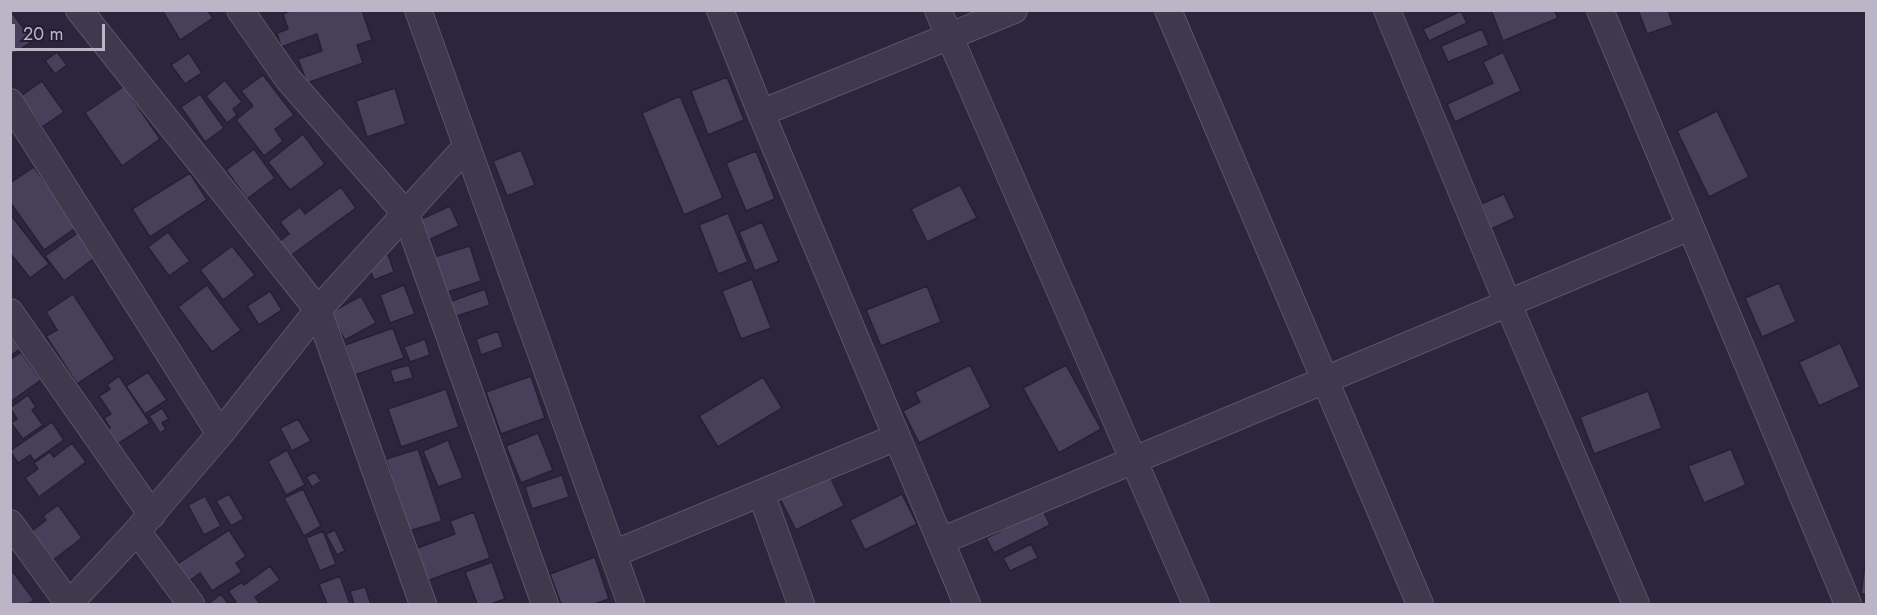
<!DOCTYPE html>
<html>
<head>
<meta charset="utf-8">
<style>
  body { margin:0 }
  #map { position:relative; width:1877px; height:615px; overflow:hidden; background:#2d253d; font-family:Jost,sans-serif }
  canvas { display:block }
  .frame { position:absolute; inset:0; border:12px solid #bcb5c8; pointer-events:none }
  .scale { position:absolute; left:12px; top:24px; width:93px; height:27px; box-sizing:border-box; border:3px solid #bcb5c8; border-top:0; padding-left:8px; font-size:18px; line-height:21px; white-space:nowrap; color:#bcb5c8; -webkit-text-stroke:4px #251e32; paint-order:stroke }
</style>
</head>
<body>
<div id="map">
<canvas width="1877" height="615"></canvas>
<div class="frame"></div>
<div class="scale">20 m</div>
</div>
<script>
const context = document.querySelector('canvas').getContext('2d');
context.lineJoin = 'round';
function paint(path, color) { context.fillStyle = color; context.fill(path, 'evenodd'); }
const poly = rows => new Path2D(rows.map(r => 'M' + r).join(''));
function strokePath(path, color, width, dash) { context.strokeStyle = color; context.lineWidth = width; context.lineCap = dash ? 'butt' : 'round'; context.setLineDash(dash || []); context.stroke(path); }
const building = poly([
  [10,10,33,41,10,56,10,10],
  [162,10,207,10,213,18,180,40,162,10],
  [292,10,362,10,372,40,357,45,363,63,307,83,298,59,322,51,317,34,281,47,277,33,288,29,283,14,292,10],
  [1491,10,1554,10,1558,18,1503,41,1491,10],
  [1638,10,1668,10,1673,25,1647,34,1638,10],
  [1461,11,1467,23,1429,41,1423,29,1461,11],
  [1482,29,1489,45,1448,62,1441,46,1482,29],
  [57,52,67,65,55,74,45,61,57,52],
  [1503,52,1521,91,1455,122,1447,104,1493,83,1483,62,1503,52],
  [189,53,202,73,185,84,171,65,189,53],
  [263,75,294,115,275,129,283,141,264,156,236,120,253,106,241,91,263,75],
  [727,77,744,120,708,135,691,91,727,77],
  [225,80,242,102,233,109,237,115,227,123,206,96,225,80],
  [42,81,64,112,42,127,21,96,42,81],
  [124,86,160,139,122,166,85,113,124,86],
  [395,88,406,124,367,137,356,101,395,88],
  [200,94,224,128,205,142,181,107,200,94],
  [680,96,723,198,684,215,642,113,680,96],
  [1717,111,1749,177,1709,197,1677,131,1717,111],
  [303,134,325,164,290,190,268,162,303,134],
  [254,149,275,178,247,199,226,170,254,149],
  [521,150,535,185,507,196,493,161,521,150],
  [756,151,775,199,746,211,726,163,756,151],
  [34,167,77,227,44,250,10,202,10,183,34,167],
  [190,173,207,200,150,237,132,209,190,173],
  [960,185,977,218,927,242,911,209,960,185],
  [341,187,356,208,282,262,272,247,289,234,280,222,300,207,305,214,341,187],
  [1504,194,1515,218,1491,229,1481,204,1504,194],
  [450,206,459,226,424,242,415,222,450,206],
  [728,213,748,262,718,274,699,225,728,213],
  [10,214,49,264,30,278,10,253,10,214],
  [762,222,779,261,755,271,739,232,762,222],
  [79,232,97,256,64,281,45,256,79,232],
  [168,232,190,261,169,276,148,247,168,232],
  [232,246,255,275,223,300,200,270,232,246],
  [470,246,481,281,445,293,434,257,470,246],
  [388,254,394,272,374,280,367,262,388,254],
  [752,279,771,328,741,339,722,291,752,279],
  [1779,283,1796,322,1762,337,1745,298,1779,283],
  [207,285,241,330,212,352,178,307,207,285],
  [404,285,415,314,390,323,380,295,404,285],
  [927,286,941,322,881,346,866,310,927,286],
  [485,289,490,305,454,317,449,302,485,289],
  [270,291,282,310,259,325,247,306,270,291],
  [73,294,115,359,77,384,46,336,57,330,46,312,73,294],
  [361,296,376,323,345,340,330,313,361,296],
  [393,328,404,358,355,375,345,345,393,328],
  [498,331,503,347,481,355,476,339,498,331],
  [10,336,20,349,10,356,10,336],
  [425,339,430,355,410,362,404,347,425,339],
  [1840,343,1860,387,1819,406,1799,362,1840,343],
  [21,352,41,380,10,402,10,360,21,352],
  [409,365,413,378,394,383,390,370,409,365],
  [970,365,991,407,919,443,903,411,920,402,915,392,970,365],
  [1066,365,1101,429,1059,453,1023,388,1066,365],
  [148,372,167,400,145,414,126,386,148,372],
  [119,376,150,423,113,447,104,432,110,428,104,418,111,414,99,396,110,389,107,385,119,376],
  [531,376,545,418,501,434,486,392,531,376],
  [763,377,782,408,718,447,699,416,763,377],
  [446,389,459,427,401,447,388,409,446,389],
  [1648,391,1662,428,1594,454,1580,417,1648,391],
  [28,395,36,407,32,410,43,425,23,439,11,423,17,419,10,408,28,395],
  [162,408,169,419,162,423,166,429,160,433,149,416,162,408],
  [298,419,311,441,292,451,280,428,298,419],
  [52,422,64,440,34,461,30,455,18,463,10,451,52,422],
  [538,433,553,470,521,483,506,446,538,433],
  [448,440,463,478,438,487,423,451,448,440],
  [72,443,86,462,39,497,25,478,38,469,34,463,50,452,54,457,72,443],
  [418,449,442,521,409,531,386,459,418,449],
  [1731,449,1746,485,1704,503,1688,466,1731,449],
  [287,450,305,485,286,495,268,461,287,450],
  [826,468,844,506,796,530,777,493,826,468],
  [315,472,321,481,312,487,306,477,315,472],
  [562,475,569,497,532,509,525,487,562,475],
  [303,489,321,526,304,536,284,498,303,489],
  [229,494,244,519,231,526,216,501,229,494],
  [902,494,917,524,865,550,850,520,902,494],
  [205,496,221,526,204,535,188,505,205,496],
  [58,505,82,538,48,564,27,535,46,520,43,516,58,505],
  [1043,510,1050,525,994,553,986,538,1043,510],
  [474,512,490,558,424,582,412,550,455,534,450,521,474,512],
  [229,530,246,556,236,563,242,572,212,591,200,573,188,582,177,564,229,530],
  [335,530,345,551,337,555,326,534,335,530],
  [323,531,336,564,320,571,306,538,323,531],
  [1031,544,1038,558,1010,571,1003,558,1031,544],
  [595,557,609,599,594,604,561,604,550,574,595,557],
  [1866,557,1866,594,1861,594,1866,557],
  [492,562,505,599,491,604,477,604,465,572,492,562],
  [270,566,280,580,255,597,260,604,232,604,236,602,228,591,242,582,244,585,270,566],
  [13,572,34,600,28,604,10,604,10,574,13,572],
  [340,576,350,604,327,604,319,584,340,576],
  [365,587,371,604,354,604,350,591,365,587],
  [221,594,228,603,226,604,208,604,221,594]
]);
const street = poly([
  [79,10,318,310,423,604],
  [240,10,288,79,406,214,545,604],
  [418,10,631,604],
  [720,10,761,113,967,604],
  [938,10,1196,604],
  [1168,10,1420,604],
  [1387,10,1508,304,1636,604],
  [1600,10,1848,604],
  [10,102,220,434],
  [761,113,1014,10],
  [10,312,152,515],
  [761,493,801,604],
  [10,523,69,604],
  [137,531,191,604],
  [941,541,1690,227],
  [613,554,897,437],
  [69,604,137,531,220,434,318,310,467,146]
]);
paint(building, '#483f5b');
strokePath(building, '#272034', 1.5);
strokePath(street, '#5b5468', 28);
strokePath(street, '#40394d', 26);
</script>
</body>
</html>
